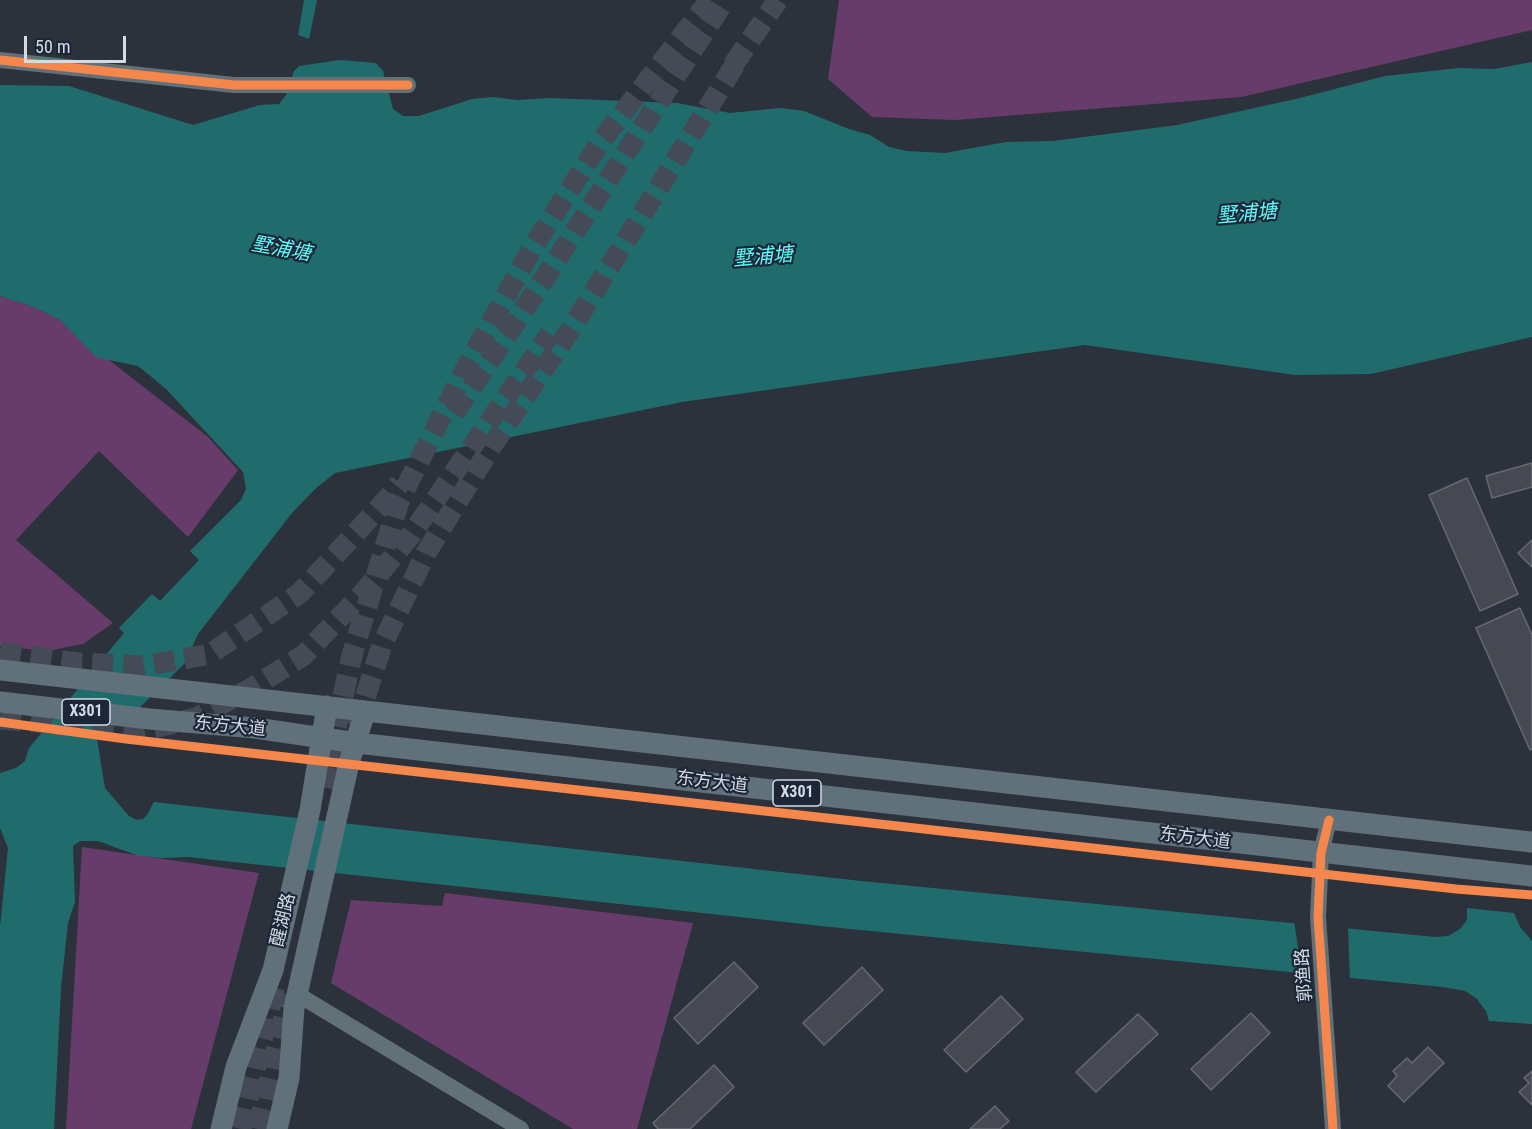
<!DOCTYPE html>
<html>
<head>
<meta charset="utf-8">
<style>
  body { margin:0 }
  #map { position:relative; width:1532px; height:1129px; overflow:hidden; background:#2c323c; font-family:"Roboto Condensed",sans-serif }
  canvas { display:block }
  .scale { position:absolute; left:24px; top:36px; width:102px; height:27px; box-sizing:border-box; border:3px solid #d4dbe7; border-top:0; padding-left:8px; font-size:18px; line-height:21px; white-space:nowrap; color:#d4dbe7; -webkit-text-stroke:4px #1c2637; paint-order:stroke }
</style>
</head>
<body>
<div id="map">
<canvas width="1532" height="1129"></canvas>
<div class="scale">50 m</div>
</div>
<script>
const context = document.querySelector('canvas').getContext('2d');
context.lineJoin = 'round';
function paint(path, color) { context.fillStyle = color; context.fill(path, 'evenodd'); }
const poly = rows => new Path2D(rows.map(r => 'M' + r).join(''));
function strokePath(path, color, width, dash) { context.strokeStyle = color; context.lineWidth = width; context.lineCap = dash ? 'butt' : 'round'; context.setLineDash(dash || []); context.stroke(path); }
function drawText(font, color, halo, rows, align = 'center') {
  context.font = font + ' "Roboto Condensed","Noto Sans SC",sans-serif'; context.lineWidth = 4.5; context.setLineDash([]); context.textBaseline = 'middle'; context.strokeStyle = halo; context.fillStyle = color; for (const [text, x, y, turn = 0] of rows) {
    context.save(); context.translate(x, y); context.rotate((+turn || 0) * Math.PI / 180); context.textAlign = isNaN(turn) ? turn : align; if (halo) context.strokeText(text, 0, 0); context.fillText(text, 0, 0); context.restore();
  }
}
const green = poly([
  [839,0,1532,0,1532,30,1241,97,955,120,872,117,828,79],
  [0,296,36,308,60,320,94,355,109,360,208,437,238,470,188,537,99,451,16,540,113,623,83,644,47,651,0,646],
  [82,847,259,873,191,1129,66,1129],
  [445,893,693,923,637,1129,573,1129,331,983,351,900,442,906]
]);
const water = poly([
  [304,0,317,0,309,39,298,35],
  [340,60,376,63,383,71,393,109,403,116,419,116,472,99,493,97,517,100,550,98,677,103,730,113,780,108,804,111,849,129,870,135,889,147,906,151,945,153,1006,142,1053,141,1177,125,1300,98,1385,76,1459,68,1494,69,1532,62,1532,337,1371,374,1295,375,1085,345,682,402,335,473,315,489,292,513,198,634,185,663,124,723,101,727,96,733,105,788,129,816,137,820,143,819,147,815,154,802,861,881,1435,937,1448,936,1460,929,1467,920,1467,908,1514,913,1520,927,1532,941,1532,1024,1489,1021,1486,1011,1476,998,1465,991,1443,987,840,928,188,857,162,858,139,856,98,841,80,841,73,846,75,902,68,923,61,987,54,1129,0,1129,0,927,8,848,0,828,0,773,16,768,25,761,29,748,124,633,119,628,152,594,160,601,199,560,190,551,241,500,246,489,243,472,167,390,153,378,138,366,99,358,94,355,60,320,36,308,0,296,0,85,69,86,193,125,260,105,279,104,286,95,294,71,299,66]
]);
const pier = poly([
  [1294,920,1348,926,1350,981,1302,976]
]);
const building = poly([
  [1532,463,1532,487,1492,498,1486,476,1532,463],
  [1467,478,1518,594,1480,611,1429,495,1467,478],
  [1532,540,1532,567,1518,553,1532,540],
  [1520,608,1532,635,1532,749,1530,750,1476,628,1520,608],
  [734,962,758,987,698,1044,674,1018,734,962],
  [862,967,883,990,824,1045,803,1023,862,967],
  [1001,996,1023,1019,966,1072,944,1050,1001,996],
  [1251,1013,1270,1033,1211,1090,1191,1069,1251,1013],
  [1138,1014,1158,1034,1096,1092,1076,1072,1138,1014],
  [1428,1047,1444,1063,1404,1102,1388,1086,1397,1076,1393,1071,1407,1058,1412,1063,1428,1047],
  [714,1065,734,1087,690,1129,658,1129,653,1123,714,1065],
  [1532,1071,1532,1105,1519,1092,1529,1083,1524,1078,1532,1071],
  [995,1106,1009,1121,1000,1129,970,1129,995,1106]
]);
const majorTunnel = poly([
  [733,65,778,0],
  [454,413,520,316,725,0],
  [0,652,79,663,143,666,210,654,300,593,388,498,400,483],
  [0,719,141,731,196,718,250,689,304,655,364,592,411,535,550,334],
  [356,726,382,645,426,553,491,447,571,329,741,55],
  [323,787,352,655,399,501,468,364,533,247,601,141,710,0],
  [241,1129,276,981],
  [258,1129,289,995]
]);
const minor = poly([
  [0,60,234,85,408,85],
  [1329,820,1321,853,1318,917,1333,1129],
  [297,994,521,1129]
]);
const major = poly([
  [0,670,1532,842],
  [0,702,150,719,255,728,357,743,1532,876],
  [221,1129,236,1067,273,970,310,810,327,706],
  [277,1129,289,1078,294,1008,349,763,365,712]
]);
const cycleway = poly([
  [0,60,234,85,408,85],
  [0,722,126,739,1456,889,1532,895],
  [1329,820,1321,853,1318,917,1333,1129]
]);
const shields = [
  [86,712,48],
  [797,793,48]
];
const shieldNames = [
  ["X301",86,712],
  ["X301",797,793]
];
const streetNames = [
  ["东方大道",230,727,6],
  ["东方大道",712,783,7],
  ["东方大道",1195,839,7],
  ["醒湖路",284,920,-77],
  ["郭渔路",1305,975,-94]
];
const waterNames = [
  ["墅浦塘",1247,215,-5],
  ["墅浦塘",281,250,10],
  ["墅浦塘",763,258,-5]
];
paint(green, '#683c6a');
paint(water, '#206c6d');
paint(pier, '#2c323c');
paint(building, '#464951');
strokePath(building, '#676972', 1.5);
strokePath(majorTunnel, '#454b56', 21, [21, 10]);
strokePath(minor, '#627078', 16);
strokePath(major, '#60717b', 21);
strokePath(cycleway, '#f5874c', 9);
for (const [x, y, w] of shields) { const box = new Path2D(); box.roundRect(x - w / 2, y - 13, w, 26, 4.5); context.fillStyle = '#1c2637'; context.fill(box); strokePath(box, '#d4dbe7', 1.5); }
drawText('bold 16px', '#d4dbe7', null, shieldNames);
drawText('18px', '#d4dbe7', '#1c2637', streetNames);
drawText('italic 20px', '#62f7f7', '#1c2637', waterNames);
</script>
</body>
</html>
